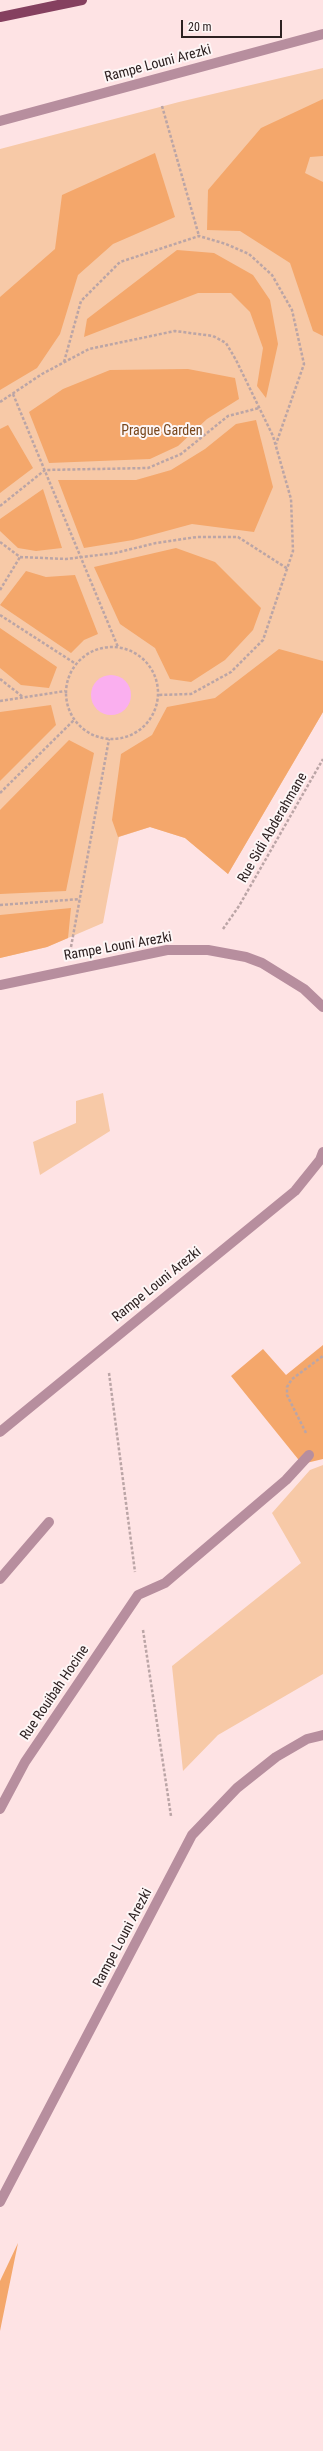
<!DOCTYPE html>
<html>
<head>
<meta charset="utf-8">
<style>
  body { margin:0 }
  #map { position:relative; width:323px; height:2451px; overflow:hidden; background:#fee3e4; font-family:"Roboto Condensed",sans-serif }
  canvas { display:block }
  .scale { position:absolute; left:181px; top:20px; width:101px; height:18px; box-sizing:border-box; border:2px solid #2d2121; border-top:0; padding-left:5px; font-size:12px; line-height:14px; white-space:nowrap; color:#2d2121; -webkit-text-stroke:3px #fdf6f6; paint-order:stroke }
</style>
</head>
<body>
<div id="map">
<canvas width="323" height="2451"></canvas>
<div class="scale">20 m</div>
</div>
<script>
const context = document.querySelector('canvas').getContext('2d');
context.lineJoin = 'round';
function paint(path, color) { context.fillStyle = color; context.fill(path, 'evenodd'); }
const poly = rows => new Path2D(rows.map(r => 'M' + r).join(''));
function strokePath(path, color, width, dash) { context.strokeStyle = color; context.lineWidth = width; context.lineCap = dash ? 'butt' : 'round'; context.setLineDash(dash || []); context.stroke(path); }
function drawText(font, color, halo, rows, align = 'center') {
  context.font = font + ' "Roboto Condensed",sans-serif'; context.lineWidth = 4; context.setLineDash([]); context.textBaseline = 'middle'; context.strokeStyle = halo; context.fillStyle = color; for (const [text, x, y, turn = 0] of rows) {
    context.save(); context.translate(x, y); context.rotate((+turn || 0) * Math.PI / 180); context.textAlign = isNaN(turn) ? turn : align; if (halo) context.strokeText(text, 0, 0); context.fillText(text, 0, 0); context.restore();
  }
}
const green = poly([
  [323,68,323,712,228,874,185,838,150,827,119,837,103,923,47,947,0,958,0,149,179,102],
  [103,1093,110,1131,40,1175,33,1142,76,1123,76,1101],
  [323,1465,323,1674,218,1735,183,1771,172,1666,301,1563,272,1513,310,1470]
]);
const forest = poly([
  [323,99,323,156,310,157,305,173,323,182,323,336,313,331,290,263,240,231,207,230,208,190,261,128],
  [155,153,175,217,113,244,78,275,60,334,37,368,0,390,0,297,55,249,62,195],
  [177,250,214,253,253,275,270,300,278,344,266,398,257,386,263,348,250,312,231,293,198,293,84,337,87,319],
  [188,369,235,378,239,399,207,419,178,446,150,459,49,463,29,412,63,389,110,370],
  [256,420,273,487,254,532,192,524,133,540,84,548,58,480,136,480,171,470,205,449,236,424],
  [8,425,33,468,0,493,0,429],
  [43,489,62,548,36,551,18,548,0,531,0,519],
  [176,548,215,562,261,608,253,630,225,660,191,682,170,679,155,648,120,624,94,567],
  [26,571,46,577,75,575,98,634,84,640,71,653,0,605],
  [0,628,57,667,49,688,21,685,0,668],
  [279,649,323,661,323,712,228,874,185,838,150,827,118,837,112,820,121,754,152,735,167,707,215,698],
  [51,705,56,725,0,781,0,712],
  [69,740,94,753,66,891,0,894,0,810],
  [71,908,68,938,47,947,0,958,0,915],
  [323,1345,323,1459,302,1464,231,1376,263,1349,286,1375],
  [18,2243,0,2331,0,2281]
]);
const water = poly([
  '91 695a20 20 0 1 1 40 0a20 20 0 1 1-40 0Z'
]);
const path = poly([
  [162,106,199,236],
  [64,362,81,301,120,262,199,236,226,244,249,254,272,275,292,310,304,364,276,444],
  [13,394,118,647],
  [0,402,42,374,89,349,175,331,213,336,226,343,236,360,273,436,291,499,293,551,263,640,231,672,191,694,158,695],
  [0,506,45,470,148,468,181,454,228,416,259,408],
  [0,542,20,557,66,559,115,553,156,543,197,537,238,537,288,569],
  [0,590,20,557],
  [0,615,76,664],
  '66 693a46 46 0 1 1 92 0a46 46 0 1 1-92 0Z',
  [0,679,23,697],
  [0,701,65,691],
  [0,793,74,720],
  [0,905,80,899],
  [223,929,239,906,323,759],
  [71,947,109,739],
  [109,1373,135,1572],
  [306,1433,287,1395,287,1387,292,1379,323,1356],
  [143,1630,171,1816]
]);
const minor = poly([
  [0,121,323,34],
  [0,985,167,950,208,950,246,957,262,963,304,989,323,1007],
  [0,1432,295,1191,320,1160,323,1152],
  [0,1579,49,1522],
  [0,1809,25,1762,138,1595,165,1583,286,1480,309,1455],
  [0,2202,192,1835,237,1788,276,1757,307,1739,323,1735]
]);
const major = poly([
  [0,17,82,0]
]);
const streetNames = [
  ["Rampe Louni Arezki",158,64,-15],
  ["Rue Sidi Abderahmane",273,828,-60],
  ["Rampe Louni Arezki",118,947,-10],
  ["Rampe Louni Arezki",157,1285,-39],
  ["Rue Rouibah Hocine",55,1693,-56],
  ["Rampe Louni Arezki",123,1938,-62]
];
const parkNames = [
  ["Prague Garden",162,431]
];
paint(green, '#f7c9a7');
paint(forest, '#f4a76b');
paint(water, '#faafef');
strokePath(path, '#bba5a6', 2.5, [3, 2]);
strokePath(minor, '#b78e9e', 10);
strokePath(major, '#85405f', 10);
drawText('14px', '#2d2121', '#fdf6f6', streetNames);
drawText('14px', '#79471c', '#fdf6f6', parkNames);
</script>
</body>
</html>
